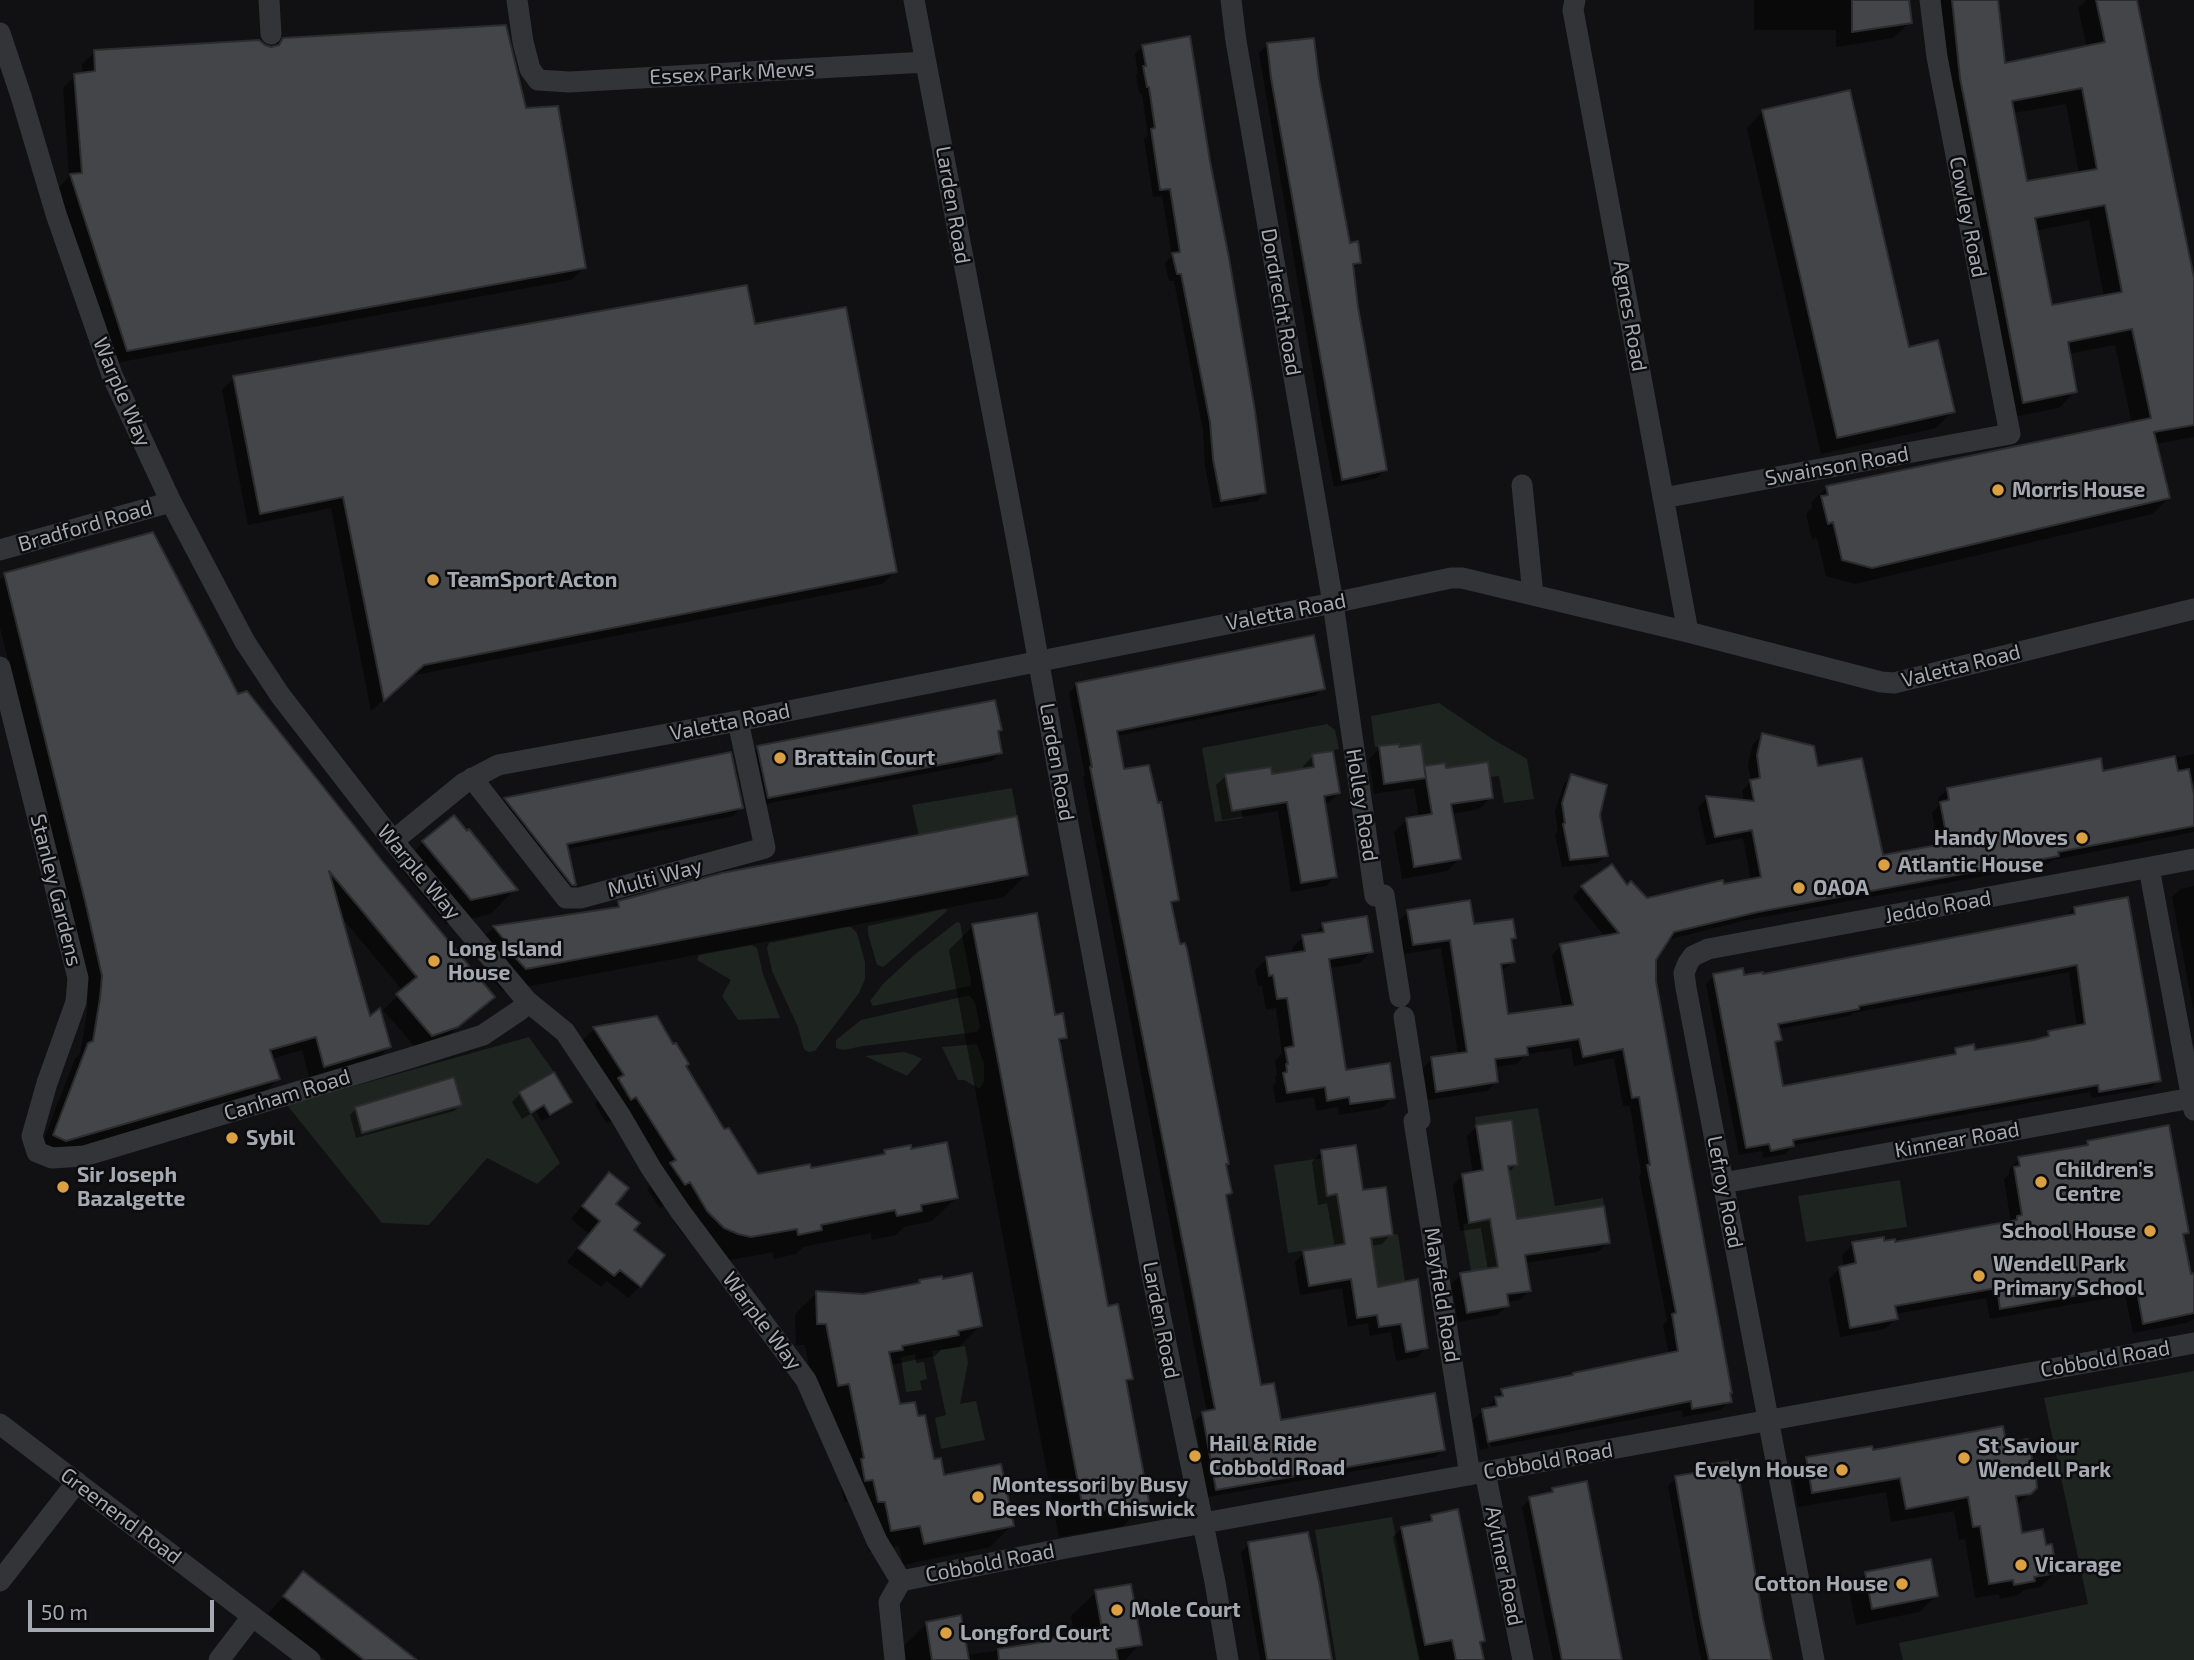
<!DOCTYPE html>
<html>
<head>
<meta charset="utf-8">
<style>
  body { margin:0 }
  #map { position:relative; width:2194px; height:1660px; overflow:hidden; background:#111113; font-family:"Exo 2",sans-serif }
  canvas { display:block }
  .scale { position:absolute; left:28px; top:1600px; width:186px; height:32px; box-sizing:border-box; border:4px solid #a4a9b2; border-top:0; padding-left:9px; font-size:21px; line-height:24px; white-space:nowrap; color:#a4a9b2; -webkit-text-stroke:5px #0c0c0e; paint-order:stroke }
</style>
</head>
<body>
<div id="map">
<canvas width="2194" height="1660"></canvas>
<div class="scale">50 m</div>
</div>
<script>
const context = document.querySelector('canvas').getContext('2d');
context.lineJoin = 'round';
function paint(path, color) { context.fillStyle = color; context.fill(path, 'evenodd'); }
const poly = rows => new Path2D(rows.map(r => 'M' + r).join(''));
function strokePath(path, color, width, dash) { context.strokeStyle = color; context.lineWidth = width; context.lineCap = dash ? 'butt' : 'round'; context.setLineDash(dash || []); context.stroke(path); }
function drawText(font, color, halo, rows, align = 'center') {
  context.font = font + ' "Exo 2",sans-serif'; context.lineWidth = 5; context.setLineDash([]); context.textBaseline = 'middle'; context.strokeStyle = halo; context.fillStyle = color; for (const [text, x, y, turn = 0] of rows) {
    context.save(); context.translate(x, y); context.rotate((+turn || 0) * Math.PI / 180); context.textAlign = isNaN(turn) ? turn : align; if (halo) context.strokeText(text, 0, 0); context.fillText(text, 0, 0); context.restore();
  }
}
const green = poly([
  [1439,703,1494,740,1527,759,1534,799,1504,803,1499,776,1490,777,1487,762,1446,768,1424,766,1420,744,1399,747,1398,744,1375,747,1371,716],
  [1327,724,1335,730,1339,749,1312,754,1314,767,1272,774,1270,767,1226,774,1232,811,1241,810,1243,818,1215,822,1202,748],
  [1012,788,1017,816,972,825,921,845,912,805],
  [944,909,948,910,887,964,883,967,877,965,868,934,868,926],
  [957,922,960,923,971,981,970,986,873,1006,870,1001,883,984,913,956],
  [847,927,851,927,857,933,865,962,865,979,859,993,815,1051,809,1052,805,1050,803,1046,798,1027,772,971,767,948,769,943,774,942],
  [752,945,757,948,763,974,780,1018,738,1020,722,996,731,980,697,960,699,955],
  [966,996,970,996,975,1002,980,1027,977,1032,863,1046,844,1050,836,1048,836,1040,861,1020],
  [529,1037,554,1072,519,1093,560,1163,537,1184,487,1158,429,1225,382,1223,287,1105],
  [977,1044,984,1064,984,1081,980,1089,964,1080,958,1080,942,1047],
  [904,1052,914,1055,922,1059,907,1076,865,1056],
  [1538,1108,1555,1206,1603,1198,1604,1206,1517,1219,1508,1166,1518,1164,1512,1120,1476,1125,1475,1117],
  [1322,1158,1327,1195,1337,1194,1345,1244,1288,1253,1274,1165],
  [1900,1180,1907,1227,1806,1242,1798,1196],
  [1490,1219,1503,1271,1471,1271,1463,1224],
  [1398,1234,1405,1281,1399,1283,1399,1288,1379,1292,1371,1238],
  [965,1346,968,1363,960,1404,976,1401,985,1440,941,1449,935,1418,946,1415,932,1351],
  [915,1354,916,1363,924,1362,927,1379,920,1381,922,1390,906,1392,901,1357],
  [2194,1371,2194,1660,1903,1660,1899,1643,2088,1604,2044,1398],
  [1392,1517,1420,1660,1336,1660,1315,1530]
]);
const shadow = poly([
  [1754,0,1907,0,1910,22,1893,38,1836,47,1836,30,1754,30],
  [1934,0,1996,0,2003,65,2087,47,2078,8,2087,0,2135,0,2194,287,2194,437,2155,444,2169,498,2152,514,1855,584,1826,576,1817,538,1812,539,1806,514,1812,508,1811,503,1827,487,2132,424,2115,345,2068,354,2075,391,2059,408,2007,418],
  [2066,104,2079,174,2026,184,2013,113],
  [2089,220,2104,297,2050,307,2035,231],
  [284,40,525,110,584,268,571,280,115,363,58,188,69,177,63,88,75,76,83,75,82,64,95,52,271,49,277,47],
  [1267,45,1317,79,1349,245,1359,263,1352,270,1385,469,1377,478,1334,487,1322,425,1259,53],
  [1143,46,1265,493,1257,501,1213,508,1205,467,1203,430,1174,281,1169,281,1165,263,1172,256,1162,196,1153,197,1144,139,1148,135,1142,94,1140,94,1136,76,1138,74,1135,54],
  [1763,111,1908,349,1953,411,1936,428,1821,454,1747,128],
  [754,326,895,571,882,584,410,676,371,711,331,508,248,525,222,390,234,378],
  [5,575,238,696,382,863,493,997,442,1041,417,1049,383,1010,403,991,339,914,369,1019,389,1047,375,1061,310,1080,302,1050,271,1059,278,1079,264,1093,51,1155,40,1149,75,1059,80,1054,87,1013,88,991,73,920,0,628,0,580],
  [1076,685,1323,688,1315,696,1116,736,1123,771,1177,900,1170,906,1227,1163,1225,1166,1230,1193,1225,1198,1259,1387,1280,1422,1443,1449,1435,1457,1208,1497,1195,1421,1203,1413,1207,1412,1083,777,1085,775,1069,693],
  [1000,730,997,733,1000,753,992,761,760,805,750,756,758,748],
  [1762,735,1817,768,1882,857,1938,847,1932,813,1939,805,1938,798,1948,789,2102,773,2194,754,2194,832,2053,860,2048,864,1747,920,1667,940,1654,959,1655,981,1730,1401,1720,1410,1683,1417,1682,1410,1491,1447,1485,1415,1481,1415,1488,1448,1480,1450,1473,1420,1493,1402,1493,1400,1502,1391,1669,1355,1663,1325,1667,1321,1639,1176,1641,1173,1630,1106,1623,1106,1614,1058,1574,1066,1571,1048,1526,1054,1517,1064,1495,1067,1497,1081,1487,1091,1428,1100,1423,1068,1432,1059,1458,1055,1441,948,1404,954,1399,921,1408,912,1514,938,1510,942,1513,961,1503,970,1500,971,1507,1016,1563,1008,1552,955,1561,946,1606,938,1573,897,1582,887,1627,887,1646,900,1751,881,1743,838,1706,845,1698,807,1707,798,1744,802,1742,791,1751,781,1748,765,1753,744],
  [1380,748,1423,768,1444,770,1491,797,1479,809,1451,814,1459,859,1447,871,1402,879,1394,832,1407,820,1419,818,1414,788,1374,794,1369,759],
  [730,754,741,808,733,816,567,849,574,884,566,892,498,807,505,799],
  [1313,756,1338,793,1329,803,1324,803,1336,876,1326,886,1291,892,1278,811,1222,820,1216,785,1226,776,1271,776,1304,770,1303,766],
  [1572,776,1599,814,1606,855,1598,863,1562,867,1555,834,1558,831,1555,812,1564,784],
  [423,842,515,889,491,914,446,924,399,867],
  [1027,874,1004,897,503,991,488,976,491,974,471,950,493,928,611,910,618,903],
  [2194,886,2194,1014,2172,897,2181,889],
  [2074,908,2159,1080,2151,1088,2092,1098,2090,1092,1793,1145,1785,1154,1763,1158,1762,1151,1739,1155,1706,984,1714,976,1762,976,2066,916],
  [2069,972,2077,1027,2049,1032,2041,1040,1974,1052,1956,1050,1948,1058,1782,1088,1774,1046,1780,1040,1778,1029,1850,1016,1853,1013],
  [1323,925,1371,951,1360,963,1329,968,1345,1072,1393,1097,1382,1108,1339,1115,1338,1107,1316,1111,1314,1097,1276,1103,1273,1086,1276,1082,1275,1077,1277,1075,1275,1061,1282,1053,1276,1008,1266,1010,1262,986,1258,986,1255,970,1267,958,1293,955,1292,948,1303,937,1312,936],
  [973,926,1065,1038,1059,1044,1107,1308,1131,1379,1125,1385,1147,1501,1123,1526,1059,1537,949,950],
  [594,1029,684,1066,724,1131,757,1176,810,1170,880,1156,885,1151,910,1151,957,1197,932,1221,904,1227,896,1235,872,1240,871,1233,803,1247,796,1254,774,1259,773,1252,731,1260,717,1259,700,1252,680,1231,665,1205,660,1208,647,1189,652,1184,611,1121,606,1123,595,1104,599,1099,570,1053],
  [554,1074,570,1102,562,1110,542,1121,536,1111,522,1119,512,1102,520,1094],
  [460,1105,454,1111,356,1138,350,1115,356,1109],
  [1476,1127,1517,1164,1508,1173,1516,1221,1608,1242,1598,1252,1525,1263,1529,1290,1519,1300,1506,1302,1507,1306,1497,1315,1458,1322,1451,1284,1461,1275,1488,1271,1481,1228,1460,1231,1453,1185,1462,1176,1473,1174,1467,1136],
  [2088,1142,2187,1233,2182,1238,2189,1276,2194,1275,2194,1319,2186,1323,2133,1333,2125,1295,1990,1319,1986,1298,1895,1314,1896,1319,1885,1329,1840,1337,1829,1279,1840,1268,1844,1267,1842,1255,1853,1244,1894,1244,2011,1223,2004,1179,2009,1174,2009,1170,2019,1159,2082,1148],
  [1321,1152,1361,1192,1391,1234,1382,1244,1370,1246,1376,1289,1426,1348,1417,1357,1396,1361,1391,1332,1370,1336,1368,1323,1348,1327,1342,1288,1300,1295,1295,1262,1304,1253,1335,1248,1327,1203,1318,1205,1312,1162],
  [609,1174,614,1204,631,1231,640,1286,628,1298,607,1281,601,1287,567,1262,589,1234,571,1219],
  [920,1281,980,1326,959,1347,941,1350,935,1356,890,1365,898,1406,942,1477,1012,1525,990,1547,903,1565,899,1546,869,1552,864,1522,857,1523,851,1501,844,1502,840,1482,817,1407,805,1345,796,1345,795,1314,817,1293,863,1295,915,1286],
  [2004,1445,2035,1487,2016,1506,2021,1535,2055,1572,2041,1587,2024,1590,2018,1595,2000,1599,1999,1594,1975,1598,1965,1539,1959,1540,1954,1511,1891,1522,1886,1492,1798,1507,1792,1474,1807,1459,1872,1452],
  [1707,1467,1762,1620,1771,1660,1701,1660,1668,1486,1676,1478,1699,1474],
  [1553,1489,1621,1660,1553,1660,1522,1507,1530,1499,1548,1495],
  [1432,1516,1483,1641,1479,1644,1482,1660,1419,1660,1393,1537,1401,1529,1423,1525],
  [1249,1544,1331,1660,1260,1660,1241,1552],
  [304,1573,414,1660,326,1660,268,1614],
  [1866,1574,1936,1596,1919,1612,1856,1625,1849,1590],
  [1096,1592,1140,1644,1125,1660,904,1660,902,1648,927,1623,967,1655,1047,1643,1075,1636,1071,1616]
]);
const building = poly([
  [1852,0,1909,0,1912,23,1852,32,1852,0],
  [1952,0,1998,0,2005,63,2105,42,2096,0,2137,0,2194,278,2194,425,2154,432,2170,498,1872,568,1842,560,1833,522,1828,524,1821,496,1828,495,1826,486,2151,418,2132,329,2068,342,2077,392,2023,403,1960,78,1952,0],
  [2082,88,2097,169,2027,181,2012,101,2082,88],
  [2105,205,2122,292,2052,305,2035,218,2105,205],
  [506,25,526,108,558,106,586,268,127,351,70,174,82,173,74,74,95,71,94,50,259,40,265,45,271,47,279,45,283,38,506,25],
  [1190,36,1210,161,1229,258,1255,411,1266,493,1221,501,1213,459,1210,422,1181,274,1177,274,1172,253,1180,252,1170,189,1160,190,1151,129,1155,128,1149,87,1147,87,1143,66,1146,66,1142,45,1190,36],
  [1314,38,1319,79,1350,243,1358,241,1361,263,1353,264,1358,307,1387,470,1342,480,1271,78,1267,43,1314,38],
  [1850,90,1909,347,1938,340,1955,412,1837,438,1762,110,1850,90],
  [747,285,755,324,846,307,897,572,424,665,384,701,343,497,260,514,233,376,747,285],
  [153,532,238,694,247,691,383,862,495,997,458,1027,432,1036,396,994,417,977,329,871,370,1016,380,1008,391,1047,324,1067,316,1037,270,1050,280,1079,66,1141,53,1135,88,1043,93,1041,100,998,102,976,86,905,4,573,153,532],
  [1314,635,1325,689,1117,731,1124,769,1149,765,1158,803,1161,802,1179,900,1171,902,1180,944,1185,943,1187,949,1229,1164,1226,1164,1232,1193,1226,1195,1228,1206,1261,1385,1274,1383,1281,1420,1435,1393,1445,1450,1216,1490,1202,1412,1215,1409,1090,767,1092,767,1076,683,1314,635],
  [995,700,1002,730,998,731,1002,753,768,798,757,746,995,700],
  [1762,733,1814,746,1818,766,1862,758,1883,855,1948,843,1940,802,1949,800,1947,788,2101,758,2103,771,2175,756,2178,771,2189,769,2194,795,2194,826,2058,852,2059,856,1758,912,1674,932,1656,960,1656,981,1732,1393,1730,1393,1732,1402,1692,1409,1691,1401,1488,1442,1482,1409,1497,1406,1495,1397,1503,1396,1501,1389,1573,1375,1573,1373,1678,1351,1672,1314,1676,1313,1647,1165,1650,1165,1639,1097,1632,1098,1623,1049,1583,1057,1579,1039,1527,1047,1528,1055,1495,1059,1498,1082,1436,1092,1431,1057,1467,1052,1450,940,1413,945,1407,910,1470,900,1474,924,1513,919,1516,938,1511,939,1515,962,1501,964,1508,1014,1573,1005,1560,944,1619,933,1581,886,1612,864,1627,885,1631,881,1647,898,1723,880,1724,884,1761,877,1752,830,1715,837,1706,796,1754,801,1750,780,1760,778,1757,755,1762,733],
  [1399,744,1399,747,1421,744,1426,778,1384,784,1379,746,1399,744],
  [1333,751,1340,793,1324,796,1337,877,1301,883,1287,802,1232,811,1225,774,1271,767,1272,774,1314,767,1312,754,1333,751],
  [731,752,743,808,567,844,576,885,572,885,504,798,731,752],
  [1488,762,1493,798,1451,804,1461,859,1414,867,1406,818,1432,814,1424,766,1445,763,1446,768,1488,762],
  [1571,774,1607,785,1600,815,1608,856,1570,860,1563,824,1565,823,1562,803,1571,774],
  [454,815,467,831,469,829,518,890,471,900,422,841,454,815],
  [1017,816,1028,875,526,969,510,952,513,951,493,926,619,907,618,901,722,873,1017,816],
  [2128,897,2161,1081,2099,1092,2098,1085,1793,1140,1794,1146,1771,1151,1769,1144,1746,1148,1713,974,1743,968,1744,975,1763,972,1763,974,2075,914,2074,907,2128,897],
  [2077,965,2085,1024,2048,1031,2049,1036,2034,1040,1975,1050,1974,1044,1955,1048,1956,1054,1783,1086,1775,1042,1782,1040,1778,1024,1859,1009,1859,1006,2077,965],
  [1037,913,1055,1015,1063,1013,1067,1038,1059,1039,1108,1306,1118,1304,1133,1379,1126,1380,1149,1502,1084,1514,972,924,1037,913],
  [1367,916,1373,952,1329,959,1346,1070,1390,1063,1395,1098,1350,1104,1349,1097,1327,1101,1325,1087,1287,1093,1283,1073,1287,1072,1286,1064,1288,1064,1285,1048,1294,1046,1287,998,1277,999,1273,975,1269,976,1266,957,1305,951,1302,935,1324,932,1322,923,1367,916],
  [657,1016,673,1044,676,1043,689,1064,686,1066,724,1129,729,1128,758,1174,810,1164,811,1168,885,1154,884,1150,911,1145,911,1149,947,1142,958,1198,921,1205,922,1211,897,1216,895,1210,821,1225,822,1230,798,1235,797,1229,751,1237,738,1234,724,1228,707,1211,690,1182,685,1185,670,1163,676,1160,636,1097,631,1100,618,1078,624,1075,593,1027,657,1016],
  [554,1072,572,1102,550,1115,544,1105,531,1113,519,1092,554,1072],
  [454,1077,462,1105,362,1133,355,1107,454,1077],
  [1512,1120,1518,1165,1508,1166,1517,1219,1604,1206,1610,1243,1525,1255,1531,1291,1507,1294,1509,1306,1467,1313,1460,1273,1498,1267,1490,1219,1469,1223,1462,1174,1483,1170,1476,1125,1512,1120],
  [2169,1125,2189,1233,2183,1234,2191,1274,2194,1273,2194,1313,2143,1324,2136,1285,2000,1309,1997,1288,1895,1306,1898,1319,1850,1328,1839,1267,1856,1263,1852,1242,1884,1237,1884,1241,1895,1239,1895,1242,2017,1220,2017,1216,2022,1215,2014,1167,2020,1166,2018,1157,2088,1145,2087,1141,2169,1125],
  [1356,1145,1363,1190,1386,1187,1393,1235,1371,1238,1378,1287,1418,1279,1428,1348,1406,1352,1401,1324,1379,1327,1377,1315,1357,1318,1351,1279,1309,1286,1303,1251,1345,1244,1337,1194,1327,1196,1321,1150,1356,1145],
  [609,1172,629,1188,616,1204,640,1223,634,1230,665,1255,641,1287,620,1270,614,1276,578,1248,600,1221,582,1206,609,1172],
  [972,1273,982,1326,958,1331,959,1335,902,1346,903,1350,889,1352,900,1404,915,1402,918,1416,925,1415,934,1459,941,1458,944,1475,1001,1464,1014,1526,924,1544,920,1526,891,1531,885,1502,878,1502,873,1480,865,1481,861,1459,864,1458,849,1384,838,1386,826,1324,817,1324,816,1291,863,1294,920,1283,919,1280,942,1276,943,1279,972,1273],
  [2003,1426,2006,1443,2028,1439,2036,1477,2037,1488,2031,1494,2016,1496,2022,1533,2043,1529,2046,1545,2052,1544,2057,1573,2034,1577,2035,1581,2014,1585,2013,1580,1989,1584,1980,1526,1973,1527,1968,1497,1906,1509,1900,1478,1812,1493,1806,1457,1872,1446,1873,1450,2003,1426],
  [1736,1460,1763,1619,1772,1660,1709,1660,1701,1623,1675,1476,1707,1471,1706,1465,1736,1460],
  [1587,1481,1592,1507,1622,1660,1562,1660,1529,1497,1553,1492,1552,1488,1587,1481],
  [1458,1509,1485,1641,1480,1642,1484,1660,1456,1660,1452,1640,1425,1645,1401,1527,1432,1521,1431,1515,1458,1509],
  [1308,1532,1319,1582,1332,1660,1267,1660,1248,1542,1308,1532],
  [1931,1559,1938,1596,1872,1609,1865,1572,1931,1559],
  [303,1571,417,1660,364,1660,283,1596,303,1571],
  [1131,1584,1142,1645,1116,1649,1118,1660,999,1660,998,1649,1049,1641,1049,1639,1102,1629,1095,1590,1131,1584],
  [961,1615,969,1660,932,1660,926,1622,961,1615]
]);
const minor = poly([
  [269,0,271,34],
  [517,0,523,42,530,69,538,80,569,82,926,62],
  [914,0,1019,552,1058,770,1152,1275,1215,1582,1228,1660],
  [1231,0,1236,41,1333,603,1375,896,1384,895,1400,997],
  [1575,0,1573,10,1688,632],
  [0,33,21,96,56,214,112,375,171,502,245,642,280,695,393,841,527,1001,565,1032,620,1115,651,1168,680,1211,806,1380,877,1541,901,1581],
  [1522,485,1533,595],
  [1663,498,2010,434,1937,57,1930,0],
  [0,550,171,502],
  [0,667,78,978,76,1002,47,1083,32,1136,37,1152,52,1158,84,1156,410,1058,483,1035,520,1010,527,1001],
  [472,778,566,898,580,898,765,848,738,721],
  [393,841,464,783,498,765,738,721,1333,603,1451,578,1462,578,1533,595,1688,632,1881,682,1894,683,2194,609],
  [2149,868,2194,1110],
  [1404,1017,1420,1120,1414,1121,1470,1475],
  [1723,1183,2192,1098],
  [0,1424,310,1660],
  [1485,1472,1523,1660],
  [0,1581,77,1482],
  [901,1581,1066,1548,2194,1343],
  [219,1660,252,1617],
  [895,1660,889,1602,901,1581],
  [1814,1660,1686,988,1684,973,1688,963,1693,956,1708,949,2194,859]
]);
const markers = [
  [1998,490,7,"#daa042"],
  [433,580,7,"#daa042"],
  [780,758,7,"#daa042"],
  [2082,838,7,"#daa042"],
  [1884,865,7,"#daa042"],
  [1799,888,7,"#daa042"],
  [434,961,7,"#daa042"],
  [232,1138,7,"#daa042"],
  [2041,1182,7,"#daa042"],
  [63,1187,7,"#daa042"],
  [2150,1231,7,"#daa042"],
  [1979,1276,7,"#daa042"],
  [1195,1456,7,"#daa042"],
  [1964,1458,7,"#daa042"],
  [1842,1470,7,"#daa042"],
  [978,1497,7,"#daa042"],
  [2021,1565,7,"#daa042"],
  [1902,1584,7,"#daa042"],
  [1117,1610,7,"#daa042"],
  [946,1633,7,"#daa042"]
];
const streetNames = [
  ["Essex Park Mews",732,73,-3],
  ["Larden Road",953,205,80],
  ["Cowley Road",1968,217,79],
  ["Dordrecht Road",1281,302,80],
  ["Agnes Road",1630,316,80],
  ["Warple Way",122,392,67],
  ["Swainson Road",1837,466,-10],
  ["Bradford Road",85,526,-16],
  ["Valetta Road",1286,612,-11],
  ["Valetta Road",1961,666,-14],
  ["Valetta Road",730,722,-11],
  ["Larden Road",1057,762,80],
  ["Holley Road",1362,805,81],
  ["Warple Way",419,872,50],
  ["Multi Way",655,878,-15],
  ["Stanley Gardens",56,890,76],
  ["Jeddo Road",1938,907,-10],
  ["Canham Road",287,1095,-17],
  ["Kinnear Road",1957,1140,-10],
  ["Lefroy Road",1725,1192,79],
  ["Mayfield Road",1442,1295,81],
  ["Larden Road",1161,1320,79],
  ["Warple Way",762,1321,53],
  ["Cobbold Road",2105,1359,-10],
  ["Cobbold Road",1548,1461,-10],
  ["Greenend Road",121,1516,37],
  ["Cobbold Road",990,1563,-11],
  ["Aylmer Road",1504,1566,79]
];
const poiNames = [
  ["Morris House",2012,490],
  ["TeamSport Acton",447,580],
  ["Brattain Court",794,758],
  ["Handy Moves",2068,838,"right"],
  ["Atlantic House",1898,865],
  ["OAOA",1813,888],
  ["Long Island",448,949],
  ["House",448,973],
  ["Sybil",246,1138],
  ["Children's",2055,1170],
  ["Centre",2055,1194],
  ["Sir Joseph",77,1175],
  ["Bazalgette",77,1199],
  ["School House",2136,1231,"right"],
  ["Wendell Park",1993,1264],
  ["Primary School",1993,1288],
  ["Hail & Ride",1209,1444],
  ["Cobbold Road",1209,1468],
  ["St Saviour",1978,1446],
  ["Wendell Park",1978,1470],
  ["Evelyn House",1828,1470,"right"],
  ["Montessori by Busy",992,1485],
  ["Bees North Chiswick",992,1509],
  ["Vicarage",2035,1565],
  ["Cotton House",1888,1584,"right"],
  ["Mole Court",1131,1610],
  ["Longford Court",960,1633]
];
paint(green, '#1e241f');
paint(shadow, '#0007');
paint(building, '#434548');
strokePath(building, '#2c2c2e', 2);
strokePath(minor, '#333437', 21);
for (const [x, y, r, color] of markers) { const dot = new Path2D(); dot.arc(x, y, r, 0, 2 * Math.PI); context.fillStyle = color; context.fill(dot); strokePath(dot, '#0c0c0e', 2.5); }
drawText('21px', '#a4a9b2', '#0c0c0e', streetNames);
drawText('bold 21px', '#a4a9b2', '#0c0c0e', poiNames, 'left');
</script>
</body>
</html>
